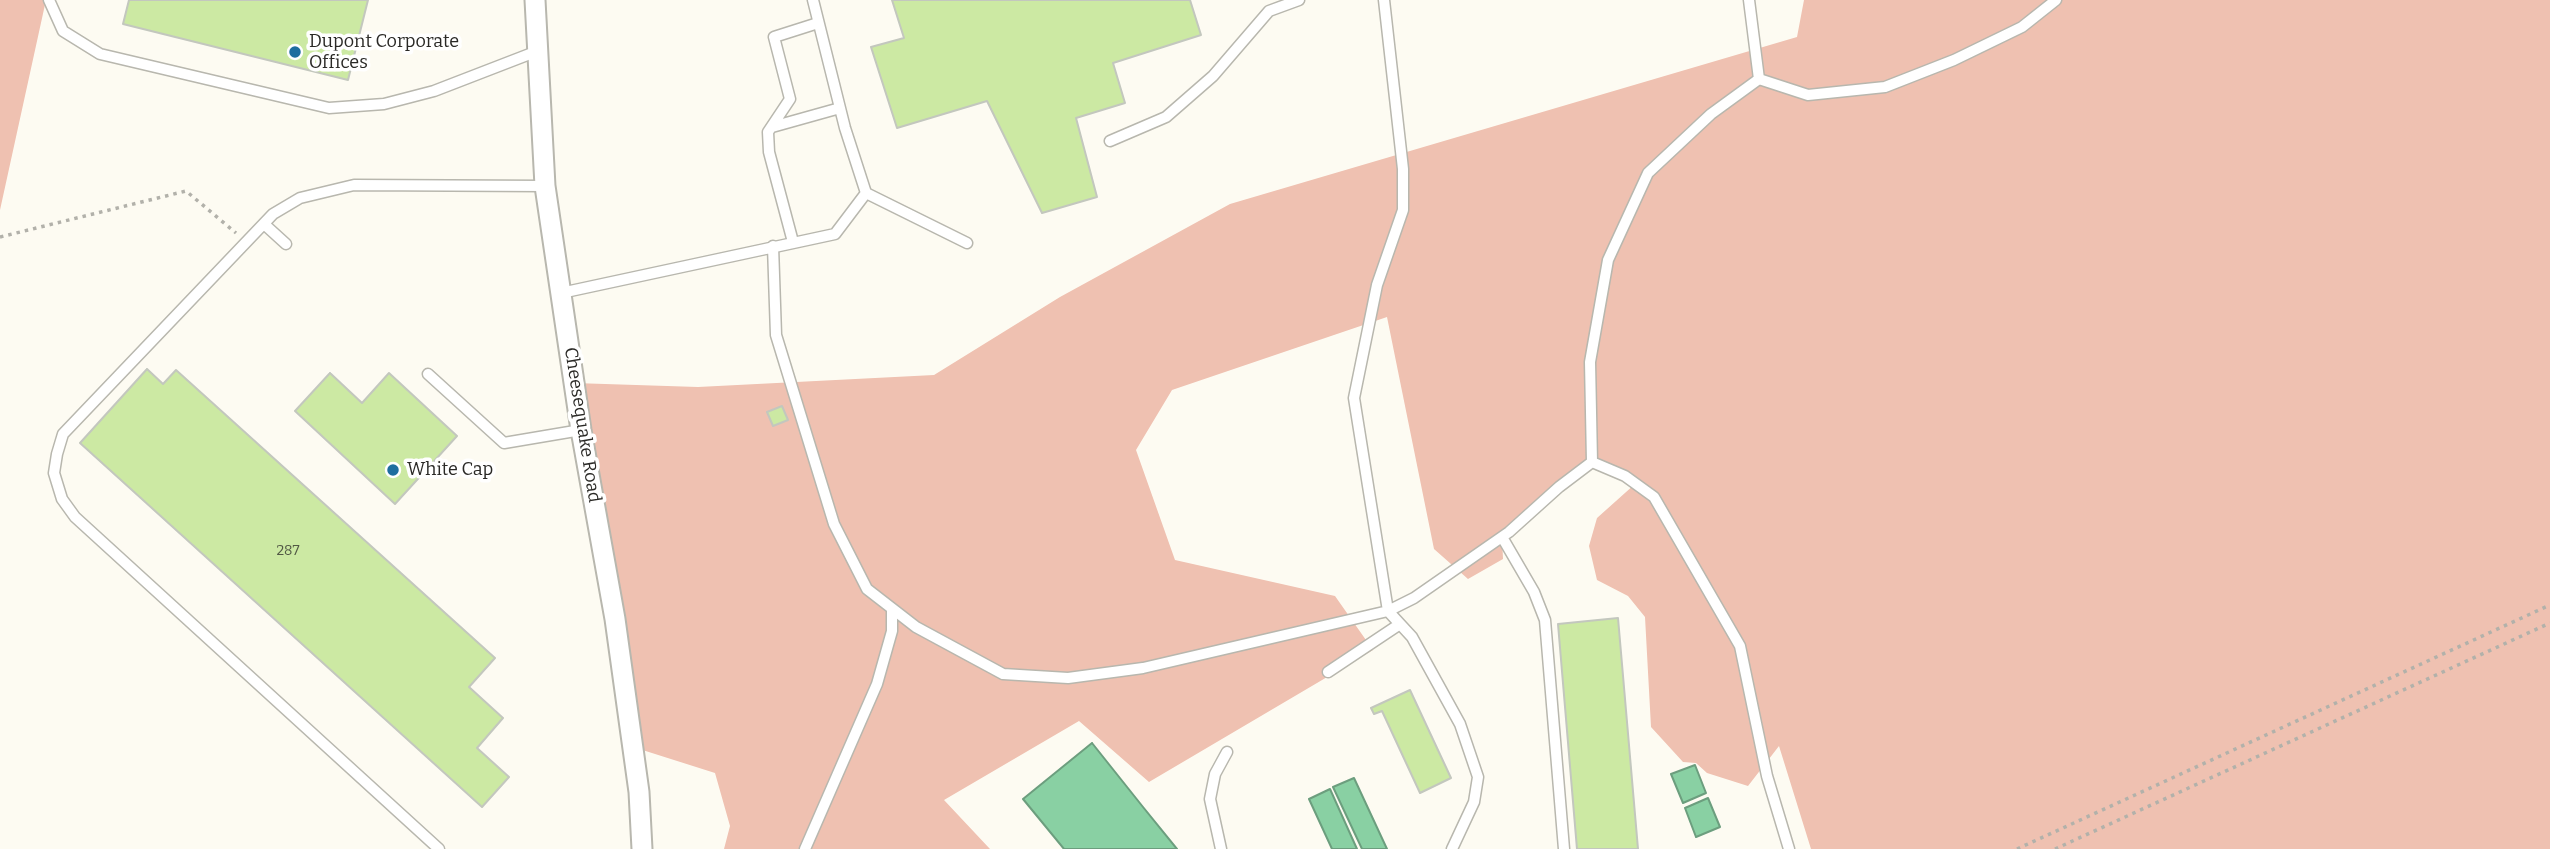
<!DOCTYPE html>
<html>
<head>
<meta charset="utf-8">
<style>
  body { margin:0 }
  canvas { display:block; background:#fdfbf2 }
</style>
</head>
<body>
<canvas width="2550" height="849"></canvas>
<script>
const context = document.querySelector('canvas').getContext('2d');
context.lineJoin = 'round';
function paint(path, color) { context.fillStyle = color; context.fill(path, 'evenodd'); }
const poly = rows => new Path2D(rows.map(r => 'M' + r).join(''));
function strokePath(path, color, width, dash) { context.strokeStyle = color; context.lineWidth = width; context.lineCap = dash ? 'butt' : 'round'; context.setLineDash(dash || []); context.stroke(path); }
function drawText(font, color, halo, rows, align = 'center') {
  context.font = font + ' Bitter,serif'; context.lineWidth = 7; context.setLineDash([]); context.textBaseline = 'middle'; context.strokeStyle = halo; context.fillStyle = color; for (const [text, x, y, turn = 0] of rows) {
    context.save(); context.translate(x, y); context.rotate((+turn || 0) * Math.PI / 180); context.textAlign = isNaN(turn) ? turn : align; if (halo) context.strokeText(text, 0, 0); context.fillText(text, 0, 0); context.restore();
  }
}
const green = poly([
  [0,0,46,0,0,210],
  [1804,0,2550,0,2550,849,1811,849,1779,746,1748,786,1707,773,1696,763,1683,762,1651,727,1645,617,1628,596,1597,580,1589,546,1597,518,1635,484,1592,462,1502,537,1503,559,1468,579,1434,549,1387,317,1172,390,1136,450,1175,560,1335,596,1373,650,1149,782,1079,721,944,800,990,849,724,849,730,826,715,773,633,747,574,383,698,387,934,375,1060,297,1230,204,1797,37]
]);
const water = poly([
  [1092,743,1143,807,1177,849,1064,849,1023,799,1092,743],
  [1695,765,1706,793,1683,803,1671,774,1695,765],
  [1354,778,1387,849,1362,849,1333,787,1354,778],
  [1330,789,1357,849,1332,849,1309,799,1330,789],
  [1708,798,1720,827,1696,837,1685,808,1708,798]
]);
const building = poly([
  [129,0,368,0,348,80,123,24,129,0],
  [892,0,1190,0,1201,35,1113,63,1125,103,1076,118,1097,197,1042,213,987,101,897,128,871,47,904,38,892,0],
  [147,369,163,384,176,370,495,658,469,687,503,718,477,748,509,777,482,807,80,443,147,369],
  [330,373,362,403,389,373,457,436,395,504,295,411,330,373],
  [782,406,788,420,773,426,767,412,782,406],
  [1618,618,1638,849,1577,849,1558,624,1618,618],
  [1410,690,1451,778,1420,793,1382,711,1374,714,1371,708,1410,690]
]);
const path = poly([
  [0,237,186,191,236,233],
  [2017,849,2550,605],
  [2055,849,2550,623]
]);
const service = poly([
  [49,0,63,31,100,54,329,108,384,104,434,91,535,52],
  [1384,0,1403,169,1403,210,1377,285,1354,398,1388,611,1412,637,1460,724,1478,777,1474,802,1452,849],
  [1759,79,1808,95,1885,87,1954,60,2022,27,2056,0],
  [772,127,840,108],
  [1110,141,1166,117,1213,76,1269,11,1299,0],
  [866,193,967,243],
  [264,224,286,244],
  [793,242,769,152,768,132,790,99,774,37,818,23],
  [773,246,776,335,834,524,867,589,916,627,1003,674,1068,678,1143,668,1388,611,1414,598,1509,532,1559,487,1592,462,1590,362,1608,260,1648,173,1711,114,1759,79,1749,0],
  [561,293,835,234,866,193,845,128,813,0],
  [428,374,504,443,581,430],
  [1592,462,1625,476,1654,497,1740,646,1767,776,1789,849],
  [1502,537,1534,592,1545,620,1564,849],
  [1328,672,1400,624],
  [439,849,75,517,62,499,54,473,57,454,63,434,273,214,300,198,354,185,545,186],
  [805,849,877,684,892,631,892,609],
  [1221,849,1210,799,1215,774,1227,752]
]);
const minor = poly([
  [535,0,545,186,581,430,615,619,639,792,642,849]
]);
const markers = [
  [295,52,7,"#1e6d9f"],
  [393,470,7,"#1e6d9f"]
];
const numberNames = [
  ["287",288,551]
];
const poiNames = [
  ["Dupont Corporate",309,42],
  ["Offices",309,63],
  ["White Cap",407,470]
];
const streetNames = [
  ["Cheesequake Road",582,425,81]
];
paint(green, '#efc1b1');
paint(water, '#89d0a3');
strokePath(water, '#6c9e7e', 2);
paint(building, '#cce9a3');
strokePath(building, '#c3c7be', 2);
strokePath(service, '#b8b7ae', 13);
strokePath(minor, '#b8b7ae', 23);
strokePath(path, '#b2b1aa', 3.5, [3.5, 5]);
strokePath(service, '#fff', 10);
strokePath(minor, '#fff', 19);
for (const [x, y, r, color] of markers) { const dot = new Path2D(); dot.arc(x, y, r, 0, 2 * Math.PI); context.fillStyle = color; context.fill(dot); strokePath(dot, '#fff', 2.5); }
drawText('14px', '#525945', null, numberNames);
drawText('18px', '#2a2926', '#fff', poiNames, 'left');
drawText('18px', '#2a2926', '#fff', streetNames);
</script>
</body>
</html>
